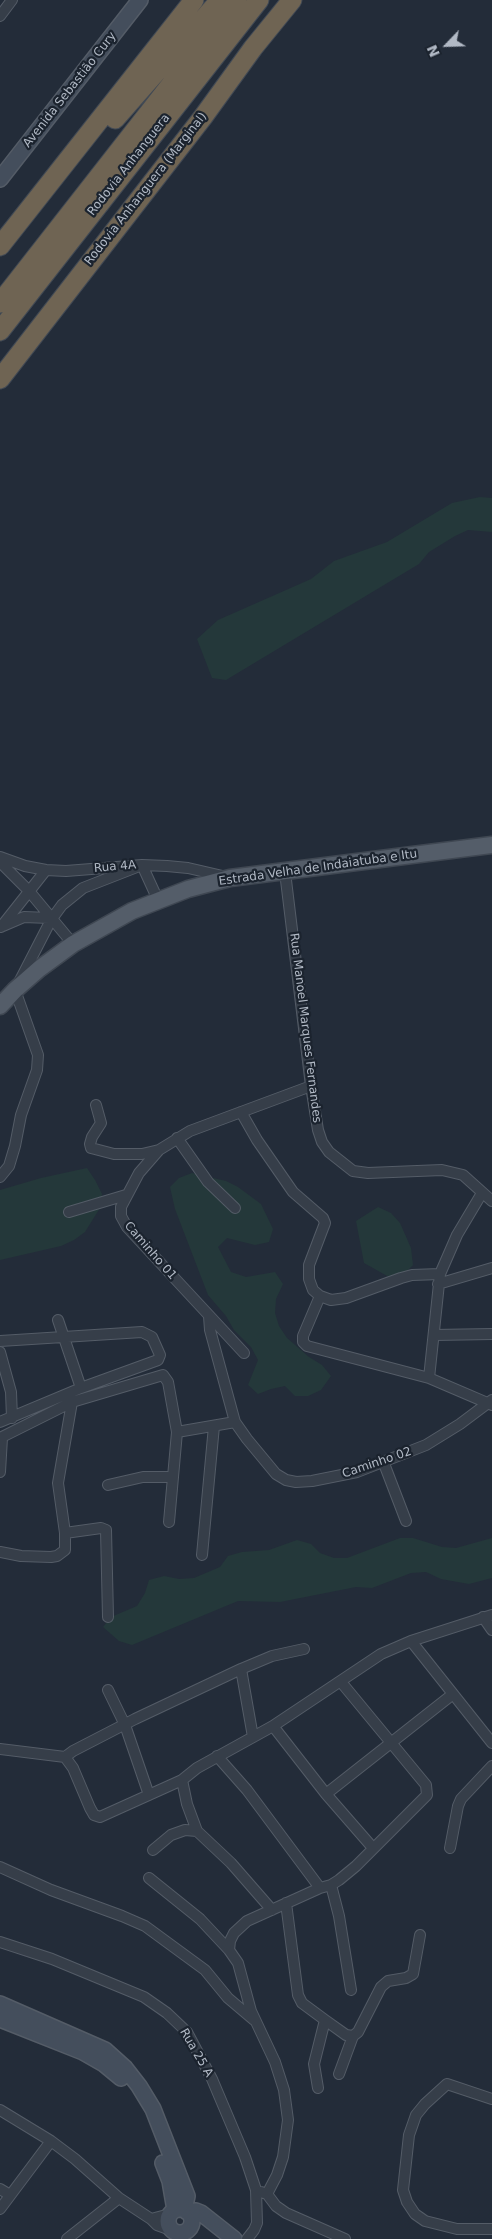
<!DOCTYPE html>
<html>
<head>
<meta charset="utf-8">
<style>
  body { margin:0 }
  #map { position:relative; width:492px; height:2239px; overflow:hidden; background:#232c39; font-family:"DejaVu Sans",sans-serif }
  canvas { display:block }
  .north { position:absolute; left:422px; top:20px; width:50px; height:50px; -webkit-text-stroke:4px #1b232e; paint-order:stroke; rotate:246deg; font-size:14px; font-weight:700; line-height:20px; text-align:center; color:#b1b9c5 }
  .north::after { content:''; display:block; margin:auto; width:18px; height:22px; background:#b1b9c5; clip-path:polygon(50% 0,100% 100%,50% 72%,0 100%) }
</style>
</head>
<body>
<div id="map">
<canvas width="492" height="2239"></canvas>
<div class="north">N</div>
</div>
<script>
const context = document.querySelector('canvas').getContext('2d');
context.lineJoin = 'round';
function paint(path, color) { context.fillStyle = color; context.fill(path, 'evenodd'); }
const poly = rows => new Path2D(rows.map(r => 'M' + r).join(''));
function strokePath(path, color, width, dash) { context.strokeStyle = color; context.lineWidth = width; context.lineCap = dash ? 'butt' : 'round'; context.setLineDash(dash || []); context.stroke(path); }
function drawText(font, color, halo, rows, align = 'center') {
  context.font = font + ' "DejaVu Sans",sans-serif'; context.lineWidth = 4.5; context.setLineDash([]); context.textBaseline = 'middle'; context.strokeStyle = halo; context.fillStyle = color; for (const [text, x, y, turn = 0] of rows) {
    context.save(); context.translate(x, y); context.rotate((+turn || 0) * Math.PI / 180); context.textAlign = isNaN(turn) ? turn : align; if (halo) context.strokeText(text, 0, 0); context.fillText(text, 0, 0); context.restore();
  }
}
const green = poly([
  [480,497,492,498,492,532,468,530,455,536,429,552,419,564,226,680,212,678,197,639,218,620,311,579,334,561,387,542,452,503],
  [87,1168,95,1180,102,1194,100,1208,85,1232,74,1240,61,1246,0,1260,0,1190,41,1178],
  [192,1173,226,1181,238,1187,261,1204,273,1229,269,1242,255,1245,227,1238,218,1247,231,1272,246,1277,275,1272,283,1284,276,1299,275,1313,279,1326,287,1338,309,1357,322,1365,331,1376,321,1390,308,1396,295,1396,285,1386,271,1389,258,1394,248,1385,258,1360,251,1347,234,1330,226,1316,208,1295,175,1209,170,1187,179,1178],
  [378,1207,391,1213,400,1223,411,1248,413,1265,403,1275,389,1277,364,1263,356,1221],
  [400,1538,413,1538,442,1547,456,1548,492,1538,492,1578,469,1584,441,1579,426,1572,411,1573,372,1588,356,1587,280,1602,238,1601,132,1645,119,1641,103,1627,111,1617,137,1606,145,1593,149,1580,164,1576,179,1579,194,1578,220,1567,228,1556,242,1552,269,1550,297,1540,311,1544,320,1553,334,1558,347,1558]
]);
const street = poly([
  [0,16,12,0],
  [0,857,25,866,46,870,66,871,142,865,167,866,188,868,227,877],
  [0,862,29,891,73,944],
  [285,872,311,1086,318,1130,322,1142,329,1152,353,1171,368,1173,442,1170,463,1175,492,1201],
  [3,926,24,917,49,918],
  [1,927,46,870],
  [96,1105,101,1123,92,1137,90,1144,91,1148,114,1154,142,1154,159,1150],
  [241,1112,257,1140,293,1192,323,1218,325,1223,309,1265,309,1279,313,1290,320,1296,331,1300,346,1298,401,1278,412,1275,440,1274],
  [177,1138,208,1182,235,1208],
  [0,1177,9,1166,15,1146,21,1115,37,1070,38,1055,15,990,51,920,62,905,83,888,142,865,158,900],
  [482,1193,457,1235,440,1274,429,1378,492,1405],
  [69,1212,126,1195],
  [438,1284,492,1268],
  [320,1296,303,1336,303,1342,307,1346,429,1378],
  [209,1316,210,1330,235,1422],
  [58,1320,81,1388],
  [434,1335,492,1334],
  [0,1341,142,1332,152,1337,160,1355,158,1360,81,1388,0,1422],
  [0,1352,11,1392,12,1418],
  [244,1353,127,1227,121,1216,121,1207,139,1173,159,1150,190,1131,311,1086],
  [0,1438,72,1402,163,1375,168,1382,177,1432],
  [383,1461,406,1521],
  [0,1472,2,1438],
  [108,1485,143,1477,173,1477],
  [169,1522,177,1432,235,1422,247,1439,276,1474,286,1480,296,1482,312,1481,357,1472,426,1445,460,1424,492,1400],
  [65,1533,101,1528,106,1530,108,1617],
  [0,1552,21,1556,51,1557,57,1556,65,1550,65,1533,58,1483,72,1402],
  [202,1555,214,1426],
  [483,1617,492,1630],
  [411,1641,492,1743],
  [241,1669,253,1737],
  [108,1690,125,1725,149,1795],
  [273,1726,326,1794,373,1848],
  [0,1749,65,1757,73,1768,90,1808,94,1815,100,1817,182,1780,197,1768,273,1726,381,1654,411,1641,492,1615],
  [217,1756,247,1790,320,1888],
  [65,1757,73,1751,135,1719,241,1669,272,1656,304,1649],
  [182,1780,187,1804,197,1831,231,1863,272,1910],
  [326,1794,453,1694],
  [450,1848,458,1806,461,1799,492,1766],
  [153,1850,171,1835,185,1830,197,1831],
  [0,1867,51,1890,122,1916,145,1926,205,1970,228,1998,254,2020],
  [149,1878,200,1919,229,1950,238,1963,251,2011,275,2062,284,2090,288,2120,283,2157,277,2175,267,2194],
  [331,1885,339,1916,351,1990],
  [286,1903,298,1995,302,2003,325,2020,346,2035,353,2036],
  [0,1942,52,1959,144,1997,167,2013,187,2032,212,2079,245,2157,256,2190,257,2223,254,2230,247,2239],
  [229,1950,230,1941,234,1933,247,1921,320,1888,331,1885,339,1880,356,1866,427,1795,426,1785,341,1682],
  [339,2074,353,2036,358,2032,381,1987,388,1981,406,1978,413,1974,420,1935],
  [318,2088,314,2064,325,2020],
  [492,2099,447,2084,425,2104,416,2115,409,2135,403,2190,407,2202,415,2214,425,2221,457,2229,492,2229],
  [0,2110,51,2141,75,2159,119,2198,151,2219,157,2225,171,2230],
  [0,2189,10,2195],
  [261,2192,267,2194,276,2206,286,2213,345,2239],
  [0,2209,51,2141],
  [151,2219,170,2214],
  [67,2239,119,2198]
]);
const secondary = poly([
  [0,179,140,0],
  [0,2004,105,2050,125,2068,139,2086,153,2109,187,2196,184,2210],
  [0,2019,83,2052,104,2064,121,2078],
  [163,2163,170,2181,175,2210],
  '168 2221a12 12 0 1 1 24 0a12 12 0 1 1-24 0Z',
  [187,2212,196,2211,201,2213,234,2239]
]);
const primary = poly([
  [0,1006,15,990,39,969,73,944,132,911,188,889,230,878,492,845]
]);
const highway = poly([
  [115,119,220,0],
  [0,246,194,0],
  [0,303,237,0],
  [0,331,259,0],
  [0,379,203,117,253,48,292,0]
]);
const streetNames = [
  ["Avenida Sebastião Cury",70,90,-52],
  ["Rodovia Anhanguera",129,165,-52],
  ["Rodovia Anhanguera (Marginal)",146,189,-52],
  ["Rua 4A",115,867,-5],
  ["Estrada Velha de Indaiatuba e Itu",318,868,-8],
  ["Rua Manoel Marques Fernandes",305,1028,83],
  ["Caminho 01",150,1251,49],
  ["Caminho 02",377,1463,-19],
  ["Rua 25 A",196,2053,60]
];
paint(green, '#24383a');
strokePath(street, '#545c67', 12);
strokePath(secondary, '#545c67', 18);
strokePath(primary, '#3f4752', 19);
strokePath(highway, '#414954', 21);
strokePath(street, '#363e49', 10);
strokePath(secondary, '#444e5c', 15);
strokePath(primary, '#545d69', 16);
strokePath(highway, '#6f6453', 19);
drawText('12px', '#b1b9c5', '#1b232e', streetNames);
</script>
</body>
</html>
